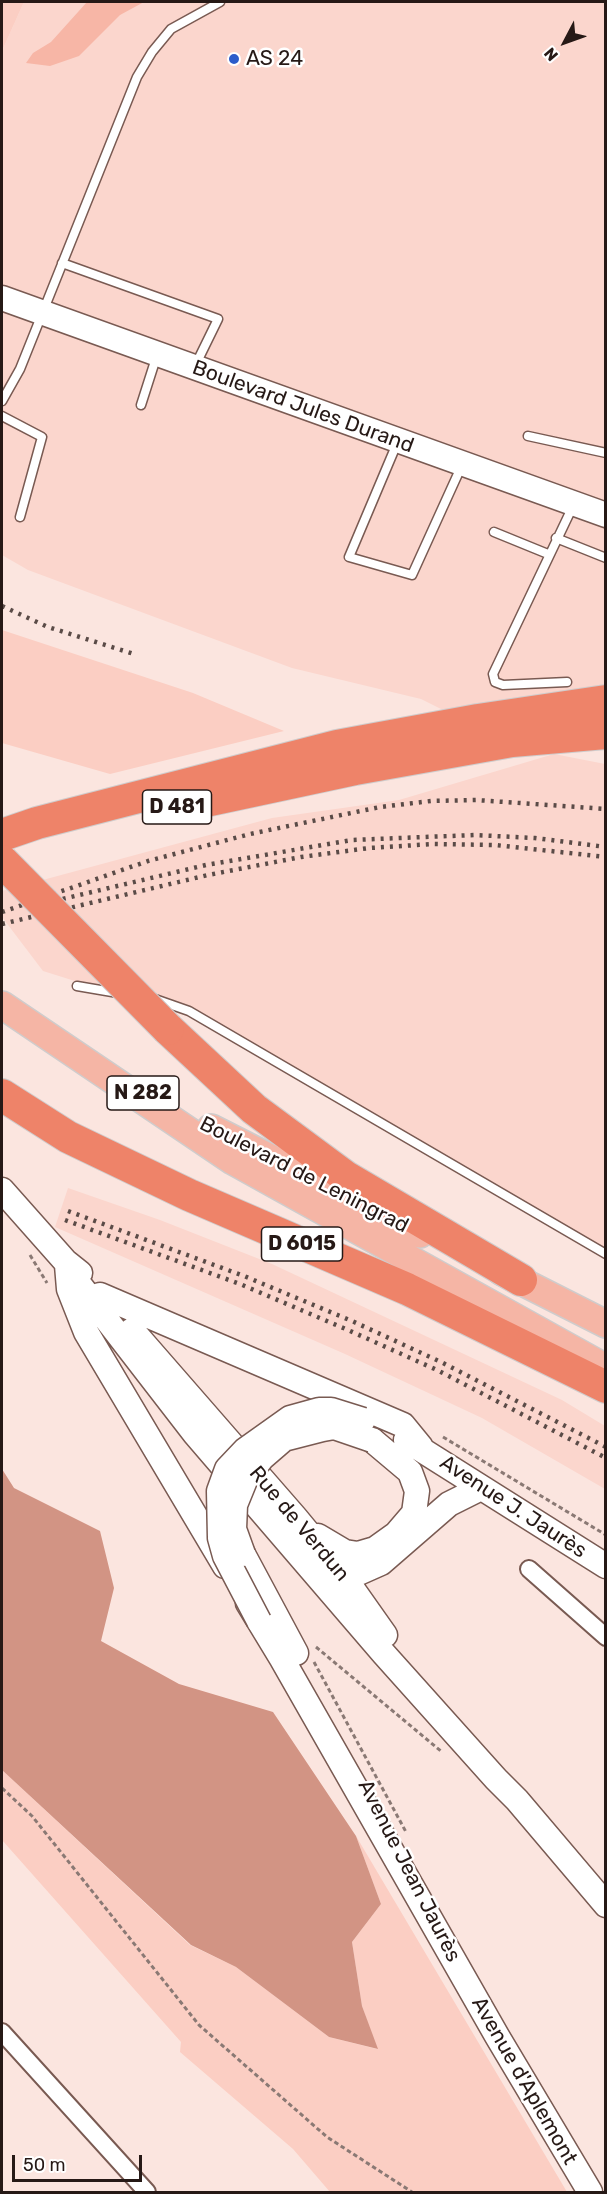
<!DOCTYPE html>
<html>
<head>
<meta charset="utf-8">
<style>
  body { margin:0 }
  #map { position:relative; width:607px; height:2194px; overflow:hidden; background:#fbe5df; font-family:Rubik,sans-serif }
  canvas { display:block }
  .frame { position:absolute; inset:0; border:3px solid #261916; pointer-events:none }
  .north { position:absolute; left:535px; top:12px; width:60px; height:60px; -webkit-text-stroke:4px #fff; paint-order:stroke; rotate:229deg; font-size:16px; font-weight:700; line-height:24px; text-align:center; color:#261916 }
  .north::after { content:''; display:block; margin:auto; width:21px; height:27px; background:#261916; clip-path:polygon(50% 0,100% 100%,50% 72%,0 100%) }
  .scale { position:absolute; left:12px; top:2155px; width:130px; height:27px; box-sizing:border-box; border:3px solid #261916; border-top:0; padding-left:8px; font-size:18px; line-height:21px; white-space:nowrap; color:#261916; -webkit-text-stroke:4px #fff; paint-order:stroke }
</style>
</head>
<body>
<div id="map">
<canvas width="607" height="2194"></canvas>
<div class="frame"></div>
<div class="north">N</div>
<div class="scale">50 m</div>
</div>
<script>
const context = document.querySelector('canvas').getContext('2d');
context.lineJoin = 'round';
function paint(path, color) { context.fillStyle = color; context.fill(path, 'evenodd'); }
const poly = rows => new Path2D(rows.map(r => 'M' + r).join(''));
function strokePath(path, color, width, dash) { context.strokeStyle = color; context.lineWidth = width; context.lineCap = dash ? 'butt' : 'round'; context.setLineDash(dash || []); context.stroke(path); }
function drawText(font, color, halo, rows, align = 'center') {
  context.font = font + ' Rubik,sans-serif'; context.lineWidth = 5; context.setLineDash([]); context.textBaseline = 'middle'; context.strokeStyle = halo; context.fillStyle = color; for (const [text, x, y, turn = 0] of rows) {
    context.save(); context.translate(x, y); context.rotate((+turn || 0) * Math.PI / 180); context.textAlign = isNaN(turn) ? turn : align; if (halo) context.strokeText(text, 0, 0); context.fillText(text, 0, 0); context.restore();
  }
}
const built = poly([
  [24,2,605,2,605,742,523,750,421,699,292,668,28,570,2,555,2,51],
  [554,754,605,764,605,1254,190,1017,43,971,2,917,2,891,272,818,399,800],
  [68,1188,160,1220,272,1264,562,1400,605,1426,605,1489,482,1418,345,1354,55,1227]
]);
const green = poly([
  [2,2,24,2,2,51],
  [2,630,193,693,284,731,110,774,2,743],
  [2,1770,190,1945,236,1967,329,2037,377,2049,362,2006,352,1942,381,1904,356,1836,567,2192,330,2192,293,2149,180,2052,181,2042,2,1840]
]);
const forest = poly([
  [2,1469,14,1488,100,1531,114,1588,101,1641,179,1684,273,1712,356,1836,381,1904,352,1942,362,2006,378,2049,329,2037,236,1967,191,1945,2,1770]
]);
const water = poly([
  [87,2,144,2,120,15,79,56,50,66,26,63,33,53,51,42]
]);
const path = poly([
  [30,1255,47,1283],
  [443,1437,606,1535],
  [316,1647,442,1752],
  [314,1662,406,1832],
  [2,1788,32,1816,199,2025,327,2137,412,2192]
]);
const lane = poly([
  [62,263,218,319,195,366],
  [2,401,20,369,137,77,152,52,171,29,220,2],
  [141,405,157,355],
  [2,416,42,437,20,517],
  [528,436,606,453],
  [398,441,349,557,412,575,462,465],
  [494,532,548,554],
  [556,538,606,558],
  [567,682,503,685,495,682,493,674,573,506],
  [77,986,118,993],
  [152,998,189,1011,606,1254]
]);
const street = poly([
  [529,1569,606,1637],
  [2,2032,147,2192]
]);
const secondary = poly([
  [2,298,606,515],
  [2,1190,65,1261,80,1273],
  [67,1265,69,1289,86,1332,225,1566],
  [76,1280,195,1434,384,1654,496,1779,517,1800,606,1905],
  [100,1295,403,1425,421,1447],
  [132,1330,295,1517,342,1574,385,1635],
  [406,1440,606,1566],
  [318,1536,345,1552,358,1554,375,1549,396,1534,414,1513,417,1491,410,1472,372,1440],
  [243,1554,296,1653],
  [330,1574,354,1575,381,1563,449,1504,481,1488],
  [248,1603,282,1659,497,2036,590,2192]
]);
const primary = poly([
  [2,1005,233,1161,606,1368],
  [211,1128,420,1234],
  [501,1271,606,1324]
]);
const highway = poly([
  [210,800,355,769,512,741,606,733],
  [2,835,37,823,337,746,478,720,606,701],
  [168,1029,254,1109,346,1177,521,1280],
  [2,1095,68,1137,189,1195,407,1289,606,1387]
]);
const rail = poly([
  [2,606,48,627,134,654],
  [54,901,206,865,352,840,474,835,535,838,606,847],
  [2,912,148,861,250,834,380,807,431,801,476,800,606,809],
  [2,924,208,875,301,857,369,848,433,844,495,845,606,857],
  [68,1211,244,1276,352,1321,441,1362,606,1447],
  [65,1220,240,1284,348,1330,437,1370,606,1458]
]);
const secondaryBridge = poly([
  [243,1554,234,1529,235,1505,246,1478,262,1458,284,1439,323,1429,334,1427,372,1440],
  [259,1621,225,1556,220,1538,219,1491,227,1469,245,1450,290,1418,319,1410,331,1410,363,1420]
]);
const highwayBridge = poly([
  [2,861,168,1029]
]);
const markers = [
  [234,59,6,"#2c5cca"]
];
const shields = [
  [177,807,69],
  [143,1093,72],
  [302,1244,81]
];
const shieldNames = [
  ["D 481",177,807],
  ["N 282",143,1093],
  ["D 6015",302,1244]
];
const poiNames = [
  ["AS 24",246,59]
];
const streetNames = [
  ["Boulevard Jules Durand",303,407,20],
  ["Boulevard de Leningrad",304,1175,27],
  ["Avenue J. Jaurès",513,1507,33],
  ["Rue de Verdun",299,1524,50],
  ["Avenue Jean Jaurès",409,1871,63],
  ["Avenue d'Aplemont",524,2081,60]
];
paint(built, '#fbd6cd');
paint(green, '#fbcec3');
paint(forest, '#d29484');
paint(water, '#f7b6a6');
strokePath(lane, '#795a52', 11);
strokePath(street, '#795a52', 20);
strokePath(secondary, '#795a52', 27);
strokePath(primary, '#cfcccc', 30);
strokePath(highway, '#cfcccc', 34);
strokePath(path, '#8a7974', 3, [4.5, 3]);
strokePath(lane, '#fff', 8);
strokePath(street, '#fff', 16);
strokePath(secondary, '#fff', 24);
strokePath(primary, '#f5b5a5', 27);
strokePath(highway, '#ee8369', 32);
strokePath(rail, '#5a4b47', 4.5, [3, 6]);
strokePath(secondaryBridge, '#795a52', 27, []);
strokePath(highwayBridge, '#cfcccc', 34, []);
strokePath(secondaryBridge, '#fff', 24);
strokePath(highwayBridge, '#ee8369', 32);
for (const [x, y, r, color] of markers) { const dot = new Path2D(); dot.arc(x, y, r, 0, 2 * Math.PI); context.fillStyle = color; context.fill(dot); strokePath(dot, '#fff', 2); }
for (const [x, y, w] of shields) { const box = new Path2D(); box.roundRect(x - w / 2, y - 17, w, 34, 4.5); context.fillStyle = '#fff'; context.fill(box); strokePath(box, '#261916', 1.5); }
drawText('bold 20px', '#261916', null, shieldNames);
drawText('21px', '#261916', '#fff', poiNames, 'left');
drawText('21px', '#261916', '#fff', streetNames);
</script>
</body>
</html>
